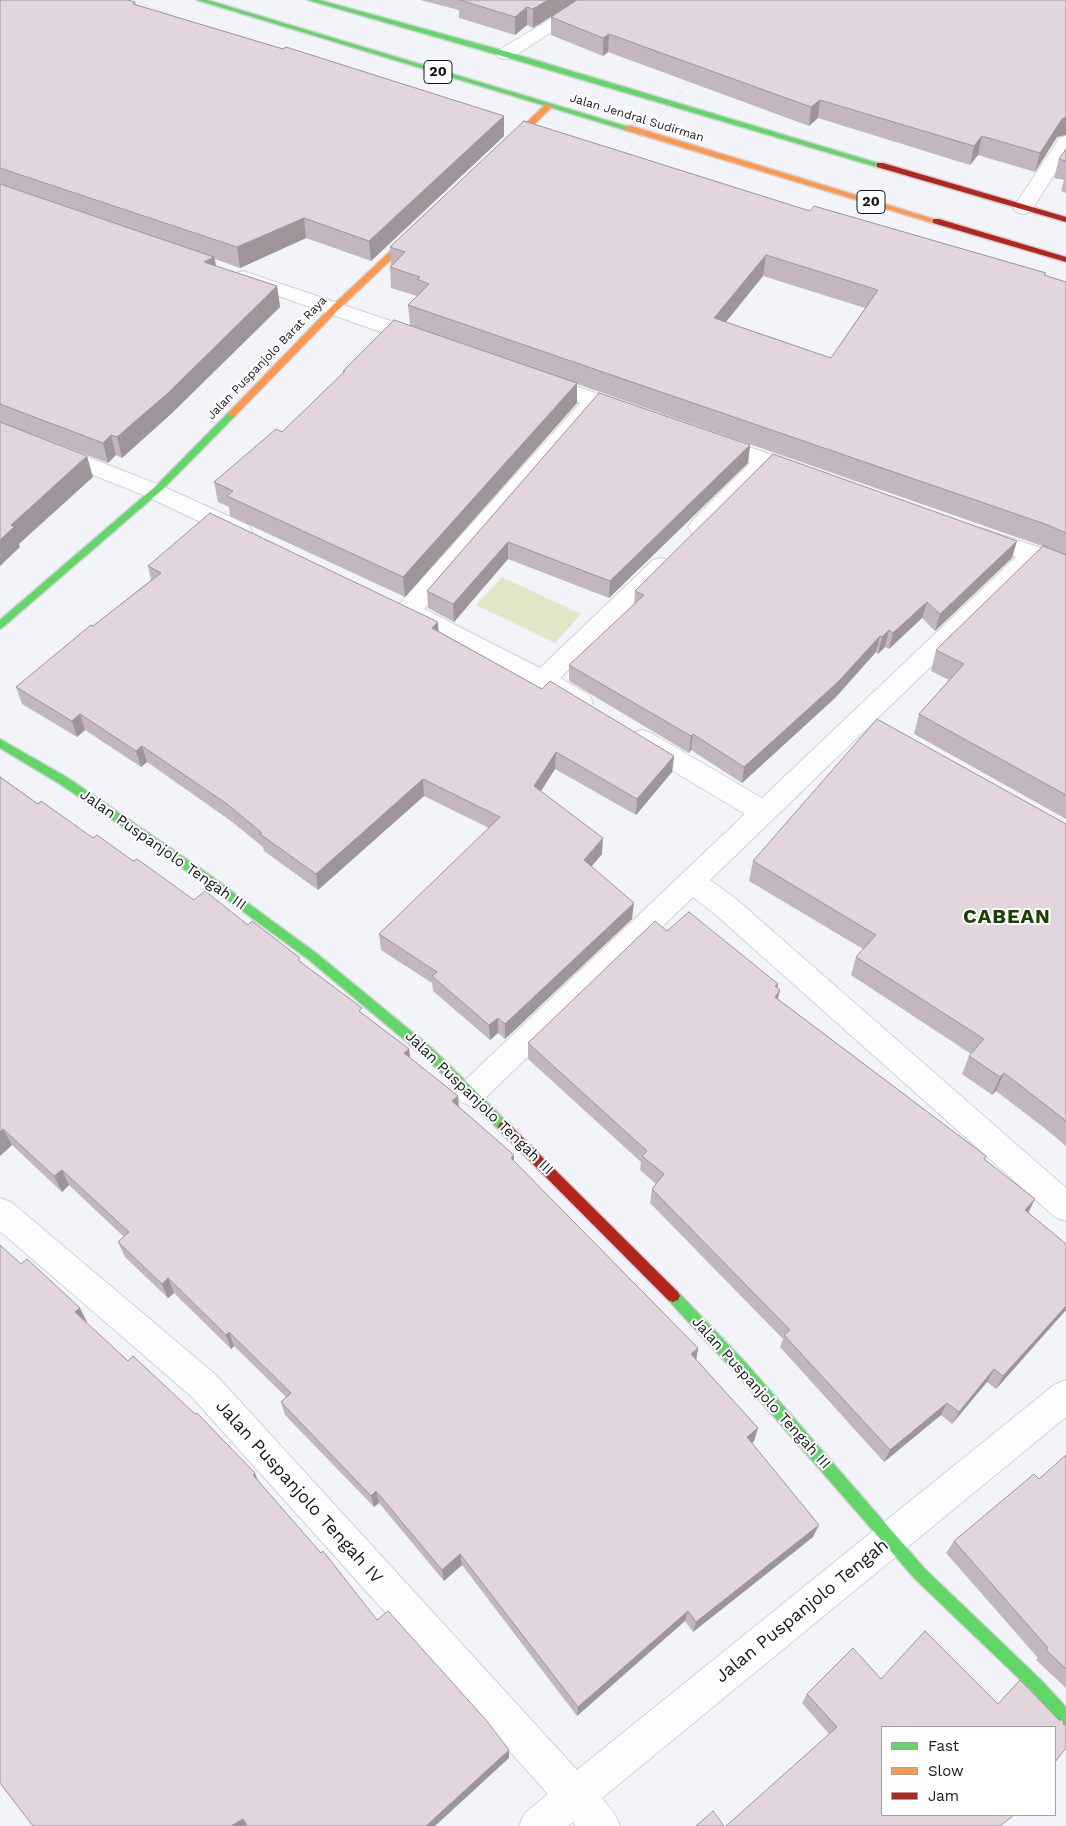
<!DOCTYPE html>
<html>
<head>
<meta charset="utf-8">
<style>
  body { margin:0 }
  #map { position:relative; width:1066px; height:1826px; overflow:hidden; background:#f3f4f9; font-family:"Work Sans",sans-serif }
  canvas { display:block }
  .legend { position:absolute; left:881px; top:1726px; width:175px; height:90px; box-sizing:border-box; background:#fff; border:1px solid #a1a2a3; margin:0; padding:6px 9px; list-style:none; font-size:15px; color:#151619 }
  .legend li { display:flex; align-items:center; gap:10px; height:25px }
  .legend b { width:25px; border:1px solid #a1a2a3 }
</style>
</head>
<body>
<div id="map">
<canvas width="1066" height="1826"></canvas>
<ul class="legend">
<li><b style="height:6px;background:#63d668"></b>Fast</li>
<li><b style="height:6px;background:#ff974d"></b>Slow</li>
<li><b style="height:6px;background:#b3261e"></b>Jam</li>
</ul>
</div>
<script>
const context = document.querySelector('canvas').getContext('2d');
context.lineJoin = 'round';
function paint(path, color) { context.fillStyle = color; context.fill(path, 'evenodd'); }
const poly = rows => new Path2D(rows.map(r => 'M' + r).join(''));
function strokePath(path, color, width, dash) { context.strokeStyle = color; context.lineWidth = width; context.lineCap = dash ? 'butt' : 'round'; context.setLineDash(dash || []); context.stroke(path); }
function drawText(font, color, halo, rows, align = 'center') {
  context.font = font + ' "Work Sans",sans-serif'; context.lineWidth = 4; context.setLineDash([]); context.textBaseline = 'middle'; context.strokeStyle = halo; context.fillStyle = color; for (const [text, x, y, turn = 0] of rows) {
    context.save(); context.translate(x, y); context.rotate((+turn || 0) * Math.PI / 180); context.textAlign = isNaN(turn) ? turn : align; if (halo) context.strokeText(text, 0, 0); context.fillText(text, 0, 0); context.restore();
  }
}
const green = poly([
  [502,577,581,614,555,643,476,605]
]);
const path = poly([
  [127,0,169,13]
]);
const street = poly([
  [582,0,602,0,511,58,505,59,499,58,496,54,499,50,582,0],
  [1066,136,1066,156,1033,208,1030,212,1023,214,1016,212,1013,208,1057,142,1059,138,1066,136],
  [243,271,429,334,432,339,429,344,422,345,415,344,236,281,233,277,236,273,243,271],
  [542,375,637,407,640,412,637,417,629,419,598,409,424,609,540,668,653,560,661,558,669,560,673,566,669,572,560,678,589,695,593,702,589,709,580,711,398,616,394,610,580,403,534,387,531,382,534,377,542,375],
  [0,423,162,486,248,525,252,531,248,537,240,539,232,537,146,496,0,438,0,423],
  [715,435,809,468,812,473,809,478,801,480,769,470,708,533,700,535,692,533,688,527,692,521,750,463,707,447,704,442,707,437,715,435],
  [981,528,1041,548,1066,559,1066,577,1036,565,710,880,736,899,1066,1188,1066,1221,1055,1217,716,915,693,897,481,1102,471,1106,461,1102,456,1093,461,1084,745,814,633,747,629,740,633,733,642,730,651,733,762,798,1016,557,973,542,969,536,973,530,981,528],
  [0,1198,11,1202,216,1375,577,1770,1054,1385,1066,1380,1066,1417,602,1798,614,1813,620,1826,576,1826,573,1822,568,1826,519,1826,525,1813,548,1794,192,1397,0,1231,0,1198]
]);
const fast = poly([
  [197,0,207,0,632,128,625,130,197,0],
  [308,0,319,0,508,52,884,165,877,167,502,56,308,0],
  [232,411,236,414,235,416,163,489,3,627,0,629,0,620,157,485,229,412,232,411],
  [0,739,68,778,208,874,316,953,434,1050,508,1123,510,1127,508,1131,504,1132,500,1131,426,1058,308,959,200,880,60,784,0,748,0,739],
  [673,1290,678,1292,746,1363,925,1569,1041,1680,1066,1707,1066,1726,1061,1723,1031,1690,915,1579,736,1373,668,1300,666,1296,668,1292,673,1290]
]);
const slow = poly([
  [546,104,553,106,508,150,502,150,502,146,546,104],
  [625,126,631,126,940,221,933,223,625,130,625,126],
  [414,229,421,231,337,311,235,416,229,416,229,412,331,307,414,229]
]);
const jam = poly([
  [877,163,883,163,1066,217,1066,222,877,167,877,163],
  [933,219,939,219,1066,257,1066,262,933,223,933,219],
  [504,1122,508,1123,678,1292,680,1296,678,1300,673,1302,668,1300,500,1131,498,1127,500,1123,504,1122]
]);
const pathBridge = poly([
  [626,152,681,92]
]);
const wall = poly([
  [0,0,135,2,136,5,504,116,504,136,371,261,306,238,240,268,215,259,216,266,277,286,280,307,172,413,122,458,116,455,108,463,0,422],
  [420,0,1066,0,1057,137,1035,172,978,155,970,165,818,118,809,126,608,52,603,56,551,35,551,16,533,28,527,25,515,35,459,18,459,10],
  [1066,149,1066,193,1061,191,1064,180,1054,178,1059,159],
  [810,211,1066,282,1066,819,914,734,919,714,949,680,931,671,936,650,1043,547,1042,546,577,384,577,403,405,597,230,516,229,507,218,502,214,482,282,432,343,373,343,371,410,325,408,305,417,296,391,288,390,267,391,265,390,247],
  [763,276,865,308,831,358,726,322],
  [599,393,750,445,748,463,609,598,508,559,454,622,428,608,427,591],
  [1012,558,935,631,922,618,889,649,885,647,878,654,876,652,835,698,742,783,691,750,689,753,569,681,569,665,634,605,635,591],
  [148,566,438,631,542,689,674,756,672,772,636,815,555,769,541,791,602,854,592,866,632,919,505,1039,498,1033,490,1040,433,991,432,983,381,950,379,934,489,828,424,796,318,890,264,851,263,847,231,821,147,762,141,767,85,730,77,737,22,704,16,687,151,580],
  [0,777,38,804,93,838,133,861,194,900,248,925,301,962,363,1014,409,1049,410,1058,458,1096,459,1107,514,1155,514,1162,698,1348,696,1360,758,1428,754,1441,752,1443,813,1537,693,1632,685,1621,577,1716,462,1565,444,1581,379,1503,374,1507,285,1415,281,1402,286,1397,234,1346,231,1349,174,1293,168,1298,125,1257,118,1242,124,1237,69,1185,62,1192,12,1145,0,1156],
  [1064,823,1066,824,1066,1146,1047,1130,996,1091,992,1095,962,1074,969,1056,971,1054,851,975,856,957,863,949,749,881,753,861],
  [667,931,778,984,777,988,780,990,778,999,986,1156,984,1160,1035,1199,1028,1213,1066,1244,1066,1310,996,1389,987,1382,952,1424,941,1415,884,1462,780,1347,783,1339,650,1203,652,1189,656,1184,640,1170,641,1162,528,1059,528,1043],
  [1066,1455,1066,1688,1036,1660,1038,1658,946,1553,954,1541,1039,1479],
  [881,1679,998,1704,1020,1680,1064,1725,829,1734,802,1703,807,1694]
]);
const shadedWall = poly([
  [548,0,578,0,533,28,533,9],
  [527,7,527,25,515,35,515,17],
  [609,34,608,52,603,56,603,38],
  [820,100,818,118,809,126,811,107],
  [504,116,504,136,371,261,369,241],
  [1066,117,1066,135,1057,137,1035,172,1040,153,1062,119],
  [982,136,978,155,970,165,974,146],
  [304,218,306,238,240,268,237,247],
  [766,255,763,276,712,339,714,318],
  [214,257,218,278,204,262],
  [277,286,280,307,172,413,122,458,117,437],
  [577,383,577,403,405,597,403,577],
  [111,435,116,455,108,463,103,443],
  [750,445,748,463,609,598,610,581],
  [87,456,93,477,19,544,20,547,0,566,0,540,11,525],
  [1017,541,1012,558,935,631,940,614],
  [508,542,508,559,454,622,453,604],
  [927,602,922,618,889,649,893,633],
  [438,622,439,639,432,628],
  [889,630,885,647,878,654,882,637],
  [880,636,876,652,835,698,742,783,744,767],
  [80,714,85,730,77,737,72,721],
  [693,734,691,750,689,753,691,736],
  [142,746,147,762,141,767,136,751],
  [556,752,555,769,534,802,534,786],
  [674,756,672,772,636,815,637,799],
  [423,779,424,796,318,890,316,874],
  [603,838,602,854,583,876,584,860],
  [634,903,632,919,505,1039,505,1024],
  [778,984,776,995,780,990,776,1005,771,1012,775,986],
  [498,1018,498,1033,490,1040,489,1025],
  [409,1049,411,1066,404,1053],
  [1004,1073,996,1091,992,1095,1000,1077],
  [458,1096,459,1112,452,1101],
  [3,1129,12,1145,0,1156,0,1132],
  [514,1155,514,1171,511,1158],
  [62,1170,69,1185,62,1192,54,1176],
  [1035,1199,1028,1213,1025,1210],
  [168,1278,174,1293,168,1298,162,1284],
  [1066,1306,1066,1310,996,1389,1003,1376],
  [80,1308,87,1322,83,1327,75,1312],
  [229,1332,234,1346,231,1349,226,1335],
  [698,1348,696,1361,691,1354],
  [994,1369,987,1382,952,1424,959,1412],
  [947,1403,941,1415,884,1462,890,1450],
  [758,1428,754,1441,743,1450,747,1437],
  [255,1473,260,1486,253,1475],
  [376,1491,379,1503,374,1507,371,1496],
  [819,1525,813,1537,693,1632,696,1622],
  [460,1554,462,1565,444,1581,442,1570],
  [688,1611,685,1621,577,1716,578,1707],
  [509,1750,509,1758,435,1826,426,1826],
  [243,1819,248,1826,231,1826]
]);
const building = poly([
  [0,0,128,0,135,2,133,4,283,49,286,47,504,116,369,241,304,218,237,247,0,168,0,0],
  [460,0,548,0,533,9,527,7,515,17,460,0],
  [577,0,1066,0,1066,117,1062,119,1040,153,982,136,974,146,820,100,811,107,609,34,603,38,551,17,577,0],
  [524,121,810,211,814,206,1046,273,1044,275,1066,282,1066,533,1048,525,408,305,429,284,417,279,420,277,390,267,405,252,390,247,524,121],
  [766,255,878,290,831,358,714,318,766,255],
  [1066,149,1066,161,1059,159,1066,149],
  [0,184,214,257,204,262,277,286,168,393,117,437,111,435,103,443,0,404,0,184],
  [394,320,577,383,403,577,227,496,233,491,214,482,276,429,282,432,345,371,343,371,394,320],
  [599,393,750,445,610,581,508,542,453,604,427,591,599,393],
  [0,422,87,456,11,525,14,527,0,540,0,422],
  [773,454,1017,541,940,614,927,602,893,633,889,630,882,637,880,636,838,682,744,767,693,734,691,736,569,665,644,595,635,591,773,454],
  [210,513,438,622,432,628,542,689,550,681,674,756,637,799,556,752,534,786,603,838,584,860,634,903,505,1024,498,1018,489,1025,432,976,437,972,379,934,500,817,423,779,316,874,260,834,262,833,227,804,142,746,136,751,80,714,72,721,16,687,91,625,93,626,161,573,148,566,210,513],
  [1043,546,1066,555,1066,795,919,714,964,664,936,650,944,642,1043,546],
  [877,719,1066,824,1066,1121,1056,1113,1004,1073,1000,1077,969,1056,984,1039,856,957,876,935,753,861,877,719],
  [0,777,38,804,41,801,93,838,97,835,133,861,137,859,194,900,205,891,248,925,252,921,300,958,298,960,362,1008,359,1011,409,1049,404,1053,458,1096,452,1101,514,1155,511,1158,698,1348,691,1354,758,1428,747,1437,819,1525,696,1622,688,1611,578,1707,460,1554,442,1570,376,1491,371,1496,281,1402,291,1393,229,1332,226,1335,168,1278,162,1284,118,1242,129,1232,62,1170,54,1176,3,1129,0,1132,0,777],
  [689,912,778,984,775,986,780,990,775,997,986,1156,984,1159,1035,1199,1025,1210,1066,1244,1066,1306,1003,1376,994,1369,959,1412,947,1403,890,1450,784,1335,790,1330,652,1189,664,1174,642,1156,647,1151,528,1043,655,921,667,931,689,912],
  [0,1245,21,1264,27,1259,80,1308,75,1312,128,1361,133,1356,195,1414,197,1413,255,1473,253,1475,321,1553,323,1551,377,1620,388,1611,486,1720,509,1750,426,1826,247,1826,243,1819,231,1826,33,1826,0,1783,0,1245],
  [1066,1455,1066,1669,1046,1650,1048,1648,954,1541,1034,1474,1039,1479,1066,1455],
  [925,1631,998,1704,1020,1680,1059,1720,1063,1720,1064,1725,1066,1725,1066,1748,1055,1762,1055,1727,882,1727,882,1815,1014,1815,1000,1826,726,1826,837,1727,807,1694,853,1648,881,1679,925,1631],
  [713,1811,724,1826,696,1826,713,1811]
]);
const farStreetnames = [
  ["Jalan Jendral Sudirman",637,118,17],
  ["Jalan Puspanjolo Barat Raya",267,358,-46]
];
const shields = [
  [438,72,28],
  [871,202,28]
];
const shieldNames = [
  ["20",438,72],
  ["20",871,202]
];
const streetNames = [
  ["Jalan Puspanjolo Tengah III",163,850,35],
  ["Jalan Puspanjolo Tengah III",479,1103,44],
  ["Jalan Puspanjolo Tengah III",761,1393,48]
];
const nearStreetnames = [
  ["Jalan Puspanjolo Tengah IV",299,1492,48],
  ["Jalan Puspanjolo Tengah",802,1611,-39]
];
const districtNames = [
  ["CABEAN",1007,917]
];
paint(green, '#e0e7c6');
strokePath(street, '#d1d2d6', 2);
strokePath(fast, '#d1d2d6', 3);
strokePath(slow, '#d1d2d6', 3);
strokePath(jam, '#d1d2d6', 3);
strokePath(path, '#d2d2d4', 2.5, [0.5, 2.5]);
paint(street, '#fdfdfe');
paint(fast, '#63d668');
paint(slow, '#ff974d');
paint(jam, '#b3261e');
strokePath(pathBridge, '#d2d2d4', 2.5, [0.5, 2.5]);
paint(wall, '#c2b7be');
paint(shadedWall, '#9e959b');
paint(building, '#e2d5dd');
strokePath(building, '#9e959b', 1);
drawText('12px', '#151619', '#fff', farStreetnames);
for (const [x, y, w] of shields) { const box = new Path2D(); box.roundRect(x - w / 2, y - 11.5, w, 23, 4); context.fillStyle = '#fff'; context.fill(box); strokePath(box, '#151619', 1); }
drawText('bold 14px', '#151619', null, shieldNames);
drawText('15px', '#151619', '#fff', streetNames);
drawText('18px', '#151619', '#fff', nearStreetnames);
context.letterSpacing = '1px';
drawText('bold 20px', '#194100', '#fff', districtNames);
context.letterSpacing = '0px';
</script>
</body>
</html>
